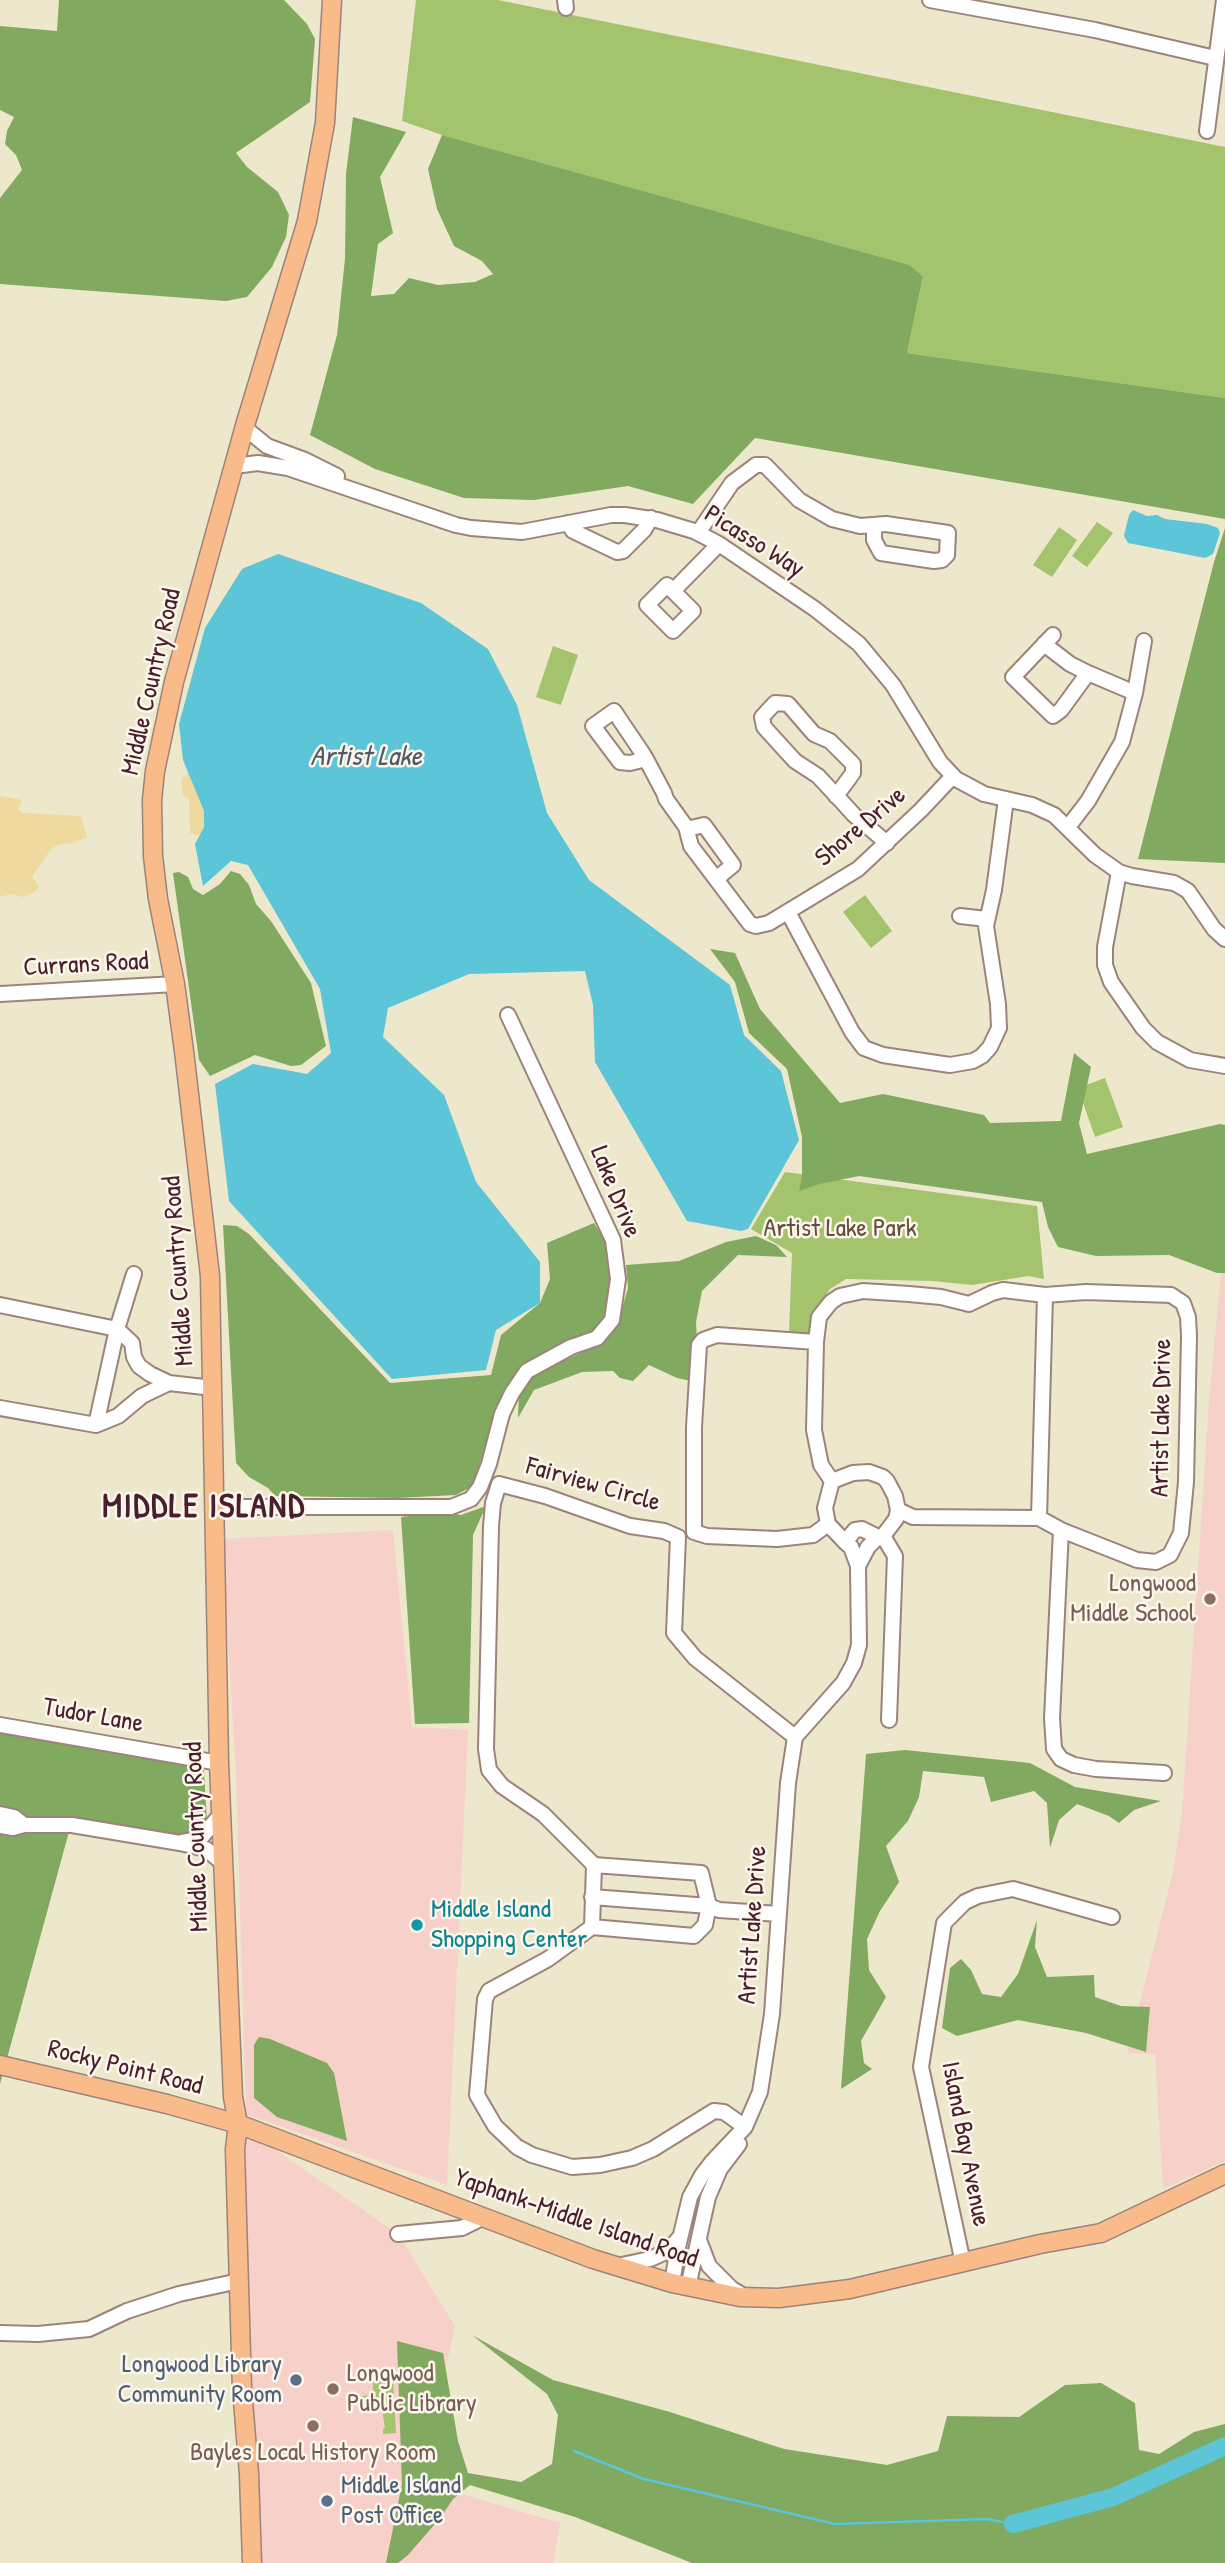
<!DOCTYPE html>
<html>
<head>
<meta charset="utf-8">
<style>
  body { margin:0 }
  canvas { display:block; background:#ede7cb }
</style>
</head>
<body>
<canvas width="1225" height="2563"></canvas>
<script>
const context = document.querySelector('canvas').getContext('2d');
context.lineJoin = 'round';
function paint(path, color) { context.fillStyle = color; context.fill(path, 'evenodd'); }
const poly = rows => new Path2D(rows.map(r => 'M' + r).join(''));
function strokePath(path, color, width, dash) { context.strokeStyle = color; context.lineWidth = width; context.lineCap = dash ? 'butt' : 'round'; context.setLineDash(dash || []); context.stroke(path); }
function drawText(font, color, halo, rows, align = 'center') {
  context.font = font + ' "Patrick Hand",sans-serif'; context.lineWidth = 5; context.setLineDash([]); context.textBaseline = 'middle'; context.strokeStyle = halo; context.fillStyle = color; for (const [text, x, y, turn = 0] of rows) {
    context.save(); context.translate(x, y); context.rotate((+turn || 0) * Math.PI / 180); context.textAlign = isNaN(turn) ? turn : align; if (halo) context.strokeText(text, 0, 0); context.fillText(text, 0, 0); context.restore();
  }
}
const built = poly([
  [1225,1230,1225,2161,1163,2189,1155,2054,1127,2053,1173,1872,1182,1813,1209,1402],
  [393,1530,412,1727,468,1730,447,2185,246,2114,236,1773,222,1539],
  [238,2124,398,2234,455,2326,421,2482,560,2523,553,2563,256,2563]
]);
const green = poly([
  [416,0,498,0,1225,147,1225,398,907,353,923,278,910,265,442,135,402,121],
  [1097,522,1113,533,1087,567,1072,556],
  [1059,527,1077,540,1052,577,1033,565],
  [553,646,578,655,561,705,536,697],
  [865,895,892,931,871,948,843,912],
  [1105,1078,1123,1127,1095,1137,1078,1088],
  [785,1172,1037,1206,1044,1279,1028,1276,972,1285,933,1281,846,1279,830,1289,819,1305,811,1336,789,1333,792,1253,751,1229],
  [393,2379,396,2433,383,2434,383,2429,385,2428,382,2409,362,2410,361,2396,373,2395,373,2380]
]);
const forest = poly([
  [59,0,284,0,307,24,315,39,310,102,236,153,247,167,278,192,289,215,286,237,272,267,247,297,226,301,0,284,0,198,22,170,16,155,5,144,7,131,14,117,0,110,0,26,57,31],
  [353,117,406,132,380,177,393,233,378,244,371,296,394,294,409,278,438,285,475,282,493,274,482,261,454,246,437,209,428,169,442,135,910,265,923,277,907,353,1225,398,1225,519,755,438,693,504,628,486,534,500,464,498,375,469,310,435,337,335,345,259,346,174],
  [1225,528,1225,863,1138,859,1214,562],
  [231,871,240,874,249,885,256,904,271,921,311,983,326,1046,301,1065,291,1066,255,1055,210,1076,199,1060,173,873,179,872,188,877,193,889,203,895,220,884],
  [710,949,735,953,760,1009,840,1103,883,1094,984,1115,990,1123,1061,1121,1074,1053,1091,1067,1079,1123,1087,1154,1220,1124,1225,1125,1225,1273,1217,1273,1169,1255,1096,1256,1058,1247,1048,1227,1042,1202,859,1176,819,1184,799,1191,802,1177,802,1137,787,1069,749,1033,735,982],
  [594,1223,610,1249,610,1304,600,1329,554,1347,505,1395,471,1487,456,1495,397,1498,275,1496,268,1488,249,1477,236,1463,223,1225,237,1226,249,1234,390,1383,491,1375,501,1335,540,1303,550,1279,547,1243],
  [756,1236,776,1245,787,1257,738,1255,702,1291,696,1322,697,1341,691,1381,677,1378,649,1365,633,1381,620,1378,613,1371,582,1372,534,1390,518,1418,519,1392,535,1373,599,1345,617,1326,628,1288,626,1265,679,1261,726,1242],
  [486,1506,473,1535,469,1723,415,1724,401,1517,443,1512,461,1515],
  [0,1719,203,1756,209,1855,70,1828,0,2084],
  [905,1750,1030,1763,1075,1787,1161,1801,1134,1810,1119,1823,1109,1816,1077,1804,1059,1820,1050,1848,1047,1803,1034,1791,991,1802,984,1777,923,1771,919,1797,908,1821,886,1846,899,1882,880,1911,867,1939,869,1970,886,1997,861,2041,864,2063,872,2069,841,2089,866,1754],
  [1037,1920,1035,1947,1047,1977,1094,1975,1095,1997,1121,2006,1150,2007,1146,2052,1086,2033,1018,2020,957,2036,942,2028,950,1968,961,1959,971,1970,982,1994,1001,1997,1018,1974],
  [259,2037,270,2039,327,2063,334,2073,347,2141,277,2117,254,2098,254,2045],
  [472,2335,553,2380,670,2412,784,2449,887,2465,938,2451,947,2416,1019,2417,1065,2385,1101,2383,1135,2403,1139,2450,1159,2454,1194,2432,1225,2424,1225,2563,692,2563,575,2517,470,2485,453,2499,441,2517,408,2555,398,2563,386,2563,402,2484,397,2341,443,2353,458,2441,468,2473,521,2482,552,2464,558,2415,547,2394]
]);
const sand = poly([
  [189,771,204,811,204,827,200,834,196,835,190,833,189,799,183,795,181,781],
  [0,796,22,800,18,810,23,813,81,816,87,837,73,843,60,844,51,849,32,877,39,886,36,891,23,897,11,894,0,897]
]);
const water = poly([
  [1133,510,1147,516,1157,515,1165,519,1207,524,1218,528,1220,533,1213,554,1205,558,1128,543,1124,536,1129,515],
  [278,554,421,603,488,649,517,705,547,813,589,880,730,985,744,1035,781,1071,799,1140,748,1229,741,1231,687,1221,595,1062,593,1005,585,971,469,974,388,1008,383,1037,444,1095,476,1182,540,1262,540,1303,496,1330,486,1370,392,1379,229,1201,215,1084,253,1064,307,1074,331,1053,320,989,248,865,231,861,203,886,195,844,204,827,204,811,183,760,179,724,205,628,242,569]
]);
const stream = poly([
  [574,2451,644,2479,835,2524,987,2519,1013,2524]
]);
const river = poly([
  [1013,2524,1113,2497,1225,2446]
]);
const minor = poly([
  [565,0,566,8],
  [930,0,1095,30,1215,58],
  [1207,131,1224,0],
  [245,428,267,446,305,460,337,476],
  [234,466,258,463,288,468,456,525,471,528,522,532,611,515,625,515,657,520,694,531,719,544,815,609,859,644,893,685,940,762,956,779,984,794,1032,805,1054,815,1095,855,1119,872,1132,876,1174,883,1183,888,1188,891,1214,929,1225,939],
  [568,523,573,531,617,552,623,551,644,530,651,518],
  [698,533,732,483,756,465,765,465,799,500,832,519,860,526,886,524,948,533,947,555,942,560,934,561,881,553,874,540,874,526],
  [667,585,693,611,673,631,647,605,667,585],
  [673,591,719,544],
  [1053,635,1013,677,1053,716,1061,710,1088,673,1135,693,1122,742,1088,801,1068,827],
  [1044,644,1070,664,1088,673],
  [1135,693,1144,641],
  [646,759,630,763,620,762,593,726,614,711,643,754,646,759,664,793,666,799,686,827,691,846,750,924,756,926,769,923,858,869,921,810,953,776],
  [836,796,853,773,853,764,830,741,814,734,788,704,775,703,762,717,764,727,795,761,818,776,844,804,854,815,887,843],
  [687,829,704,825,733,865,716,879],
  [1119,872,1105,947,1105,965,1111,982,1143,1028,1157,1042,1190,1060,1225,1066],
  [788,912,852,1032,864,1048,883,1055,950,1065,973,1061,982,1056,990,1047,999,1028,998,1004,986,926,994,890,1006,799],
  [960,916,987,919],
  [0,994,175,984],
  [0,1305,117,1329,132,1343,134,1357,139,1366,150,1374,169,1383,213,1388],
  [816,1342,717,1335,703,1340,699,1345,694,1427,694,1532,707,1536,777,1539,813,1535,828,1524],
  [0,1408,96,1425,118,1416,142,1396,169,1383],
  [96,1425,117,1329,134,1274],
  [869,1472,883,1477,887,1481,895,1496,898,1510,896,1519,883,1536,878,1537,862,1529,855,1530,845,1542,828,1524,825,1508,832,1481,853,1473,869,1472],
  [832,1481,821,1465,814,1430,816,1342,819,1317,831,1302,840,1296,863,1291,909,1294,941,1297,969,1304,992,1293,1003,1290,1045,1295,1086,1292,1171,1295,1183,1303,1188,1317,1189,1336,1186,1482,1181,1533,1170,1555,1156,1562,1137,1560,1061,1530,1039,1518,913,1517,898,1510],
  [214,1507,451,1507,471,1499,480,1487,489,1464,502,1414,512,1393,527,1371,571,1347,597,1338,612,1320,618,1279,613,1240,508,1015],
  [1039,1518,1045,1295],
  [1061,1530,1052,1718,1054,1749,1061,1759,1074,1765,1096,1769,1164,1773],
  [883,1536,895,1556,889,1720],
  [845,1542,851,1547,858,1566,868,1547,878,1537],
  [0,1725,219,1763],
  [0,1814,14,1817,24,1825],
  [0,1826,13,1828,24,1825,72,1825,180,1843,206,1849,224,1864],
  [182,1842,200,1839,221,1814],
  [592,1897,709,1906,719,1910,779,1914],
  [592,1927,594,1865],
  [745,2127,724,2112,714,2111,653,2149,632,2158,600,2165,572,2167,532,2155,517,2147,495,2126,477,2095,485,1999,489,1991,548,1959,592,1927,694,1936,705,1925,709,1906,701,1873,594,1865,543,1814,502,1786,489,1770,486,1749,491,1526,493,1503,499,1484,545,1496,630,1526,664,1531,678,1537,674,1633,695,1658,795,1737],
  [398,2234,462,2228,482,2218],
  [699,2240,709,2266,732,2289,744,2296],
  [963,2263,921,2067,944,1923,965,1902,978,1896,1013,1889,1112,1917],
  [617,2266,650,2259,668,2251,679,2238],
  [672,2283,678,2247,690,2197,702,2175,712,2162,745,2127,760,2092,772,2014,788,1783,795,1737,843,1683,854,1663,859,1645,858,1566],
  [688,2287,708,2197,720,2169,739,2144],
  [0,2333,38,2334,89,2329,127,2311,179,2294,239,2281]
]);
const major = poly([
  [0,2065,167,2104,238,2124,593,2259,672,2283,740,2297,779,2298,850,2289,1040,2244,1101,2233,1225,2174],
  [252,2563,249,2474,242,2389,235,2149,238,2124,233,2097,219,1763,210,1276,184,1051,175,984,158,899,153,856,152,800,155,771,174,682,246,422,307,221,325,123,332,0]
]);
const markers = [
  [1210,1599,7,"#8d6e63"],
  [417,1925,7,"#0f9aa8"],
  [296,2380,7,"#5c6f8a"],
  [333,2389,7,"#8d6e63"],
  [313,2426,7,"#8d6e63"],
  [327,2501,7,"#5c6f8a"]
];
const streetNames = [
  ["Picasso Way",754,542,32],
  ["Middle Country Road",152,682,-77],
  ["Shore Drive",861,827,-40],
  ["Currans Road",86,965,-3],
  ["Lake Drive",615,1192,68],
  ["Middle Country Road",179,1271,-94],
  ["Artist Lake Drive",1162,1418,-89],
  ["Fairview Circle",593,1485,16],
  ["Tudor Lane",93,1716,10],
  ["Middle Country Road",197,1837,-92],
  ["Artist Lake Drive",753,1925,-86],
  ["Rocky Point Road",125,2068,14],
  ["Island Bay Avenue",965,2144,79],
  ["Yaphank-Middle Island Road",576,2219,19]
];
const parkNames = [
  ["Artist Lake Park",840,1229]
];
const educationNames = [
  ["Longwood",1196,1584],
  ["Middle School",1196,1614],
  ["Longwood",347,2374,"left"],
  ["Public Library",347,2404,"left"],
  ["Bayles Local History Room",313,2453,"center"]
];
const cultureNames = [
  ["Middle Island",431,1910],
  ["Shopping Center",431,1940]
];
const serviceNames = [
  ["Longwood Library",282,2365],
  ["Community Room",282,2395],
  ["Middle Island",341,2486,"left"],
  ["Post Office",341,2516,"left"]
];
const waterNames = [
  ["Artist Lake",366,758]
];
const districtNames = [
  ["MIDDLE ISLAND",204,1508]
];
paint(built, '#f7d0c9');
paint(green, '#a3c36c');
paint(forest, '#82a960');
paint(sand, '#eeda9e');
paint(water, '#5cc5d7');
strokePath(stream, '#5cc5d7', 2.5);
strokePath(river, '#5cc5d7', 18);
strokePath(minor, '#9c837b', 18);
strokePath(major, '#9c837b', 21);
strokePath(minor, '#fff', 14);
strokePath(major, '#fabb8b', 18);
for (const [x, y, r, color] of markers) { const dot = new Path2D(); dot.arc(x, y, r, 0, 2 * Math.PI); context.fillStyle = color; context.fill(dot); strokePath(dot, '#fbf7ec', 2.5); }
drawText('26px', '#4a1f2b', '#fbf7ec', streetNames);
drawText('26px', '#65503e', '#fbf7ec', parkNames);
drawText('26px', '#785e54', '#fbf7ec', educationNames, 'right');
drawText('26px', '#0d838f', '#fbf7ec', cultureNames, 'left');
drawText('26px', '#4e5e75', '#fbf7ec', serviceNames, 'right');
drawText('italic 28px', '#505967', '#fbf7ec', waterNames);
context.letterSpacing = '2px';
drawText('bold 33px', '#4a1f2b', '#fbf7ec', districtNames);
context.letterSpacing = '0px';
</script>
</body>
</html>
